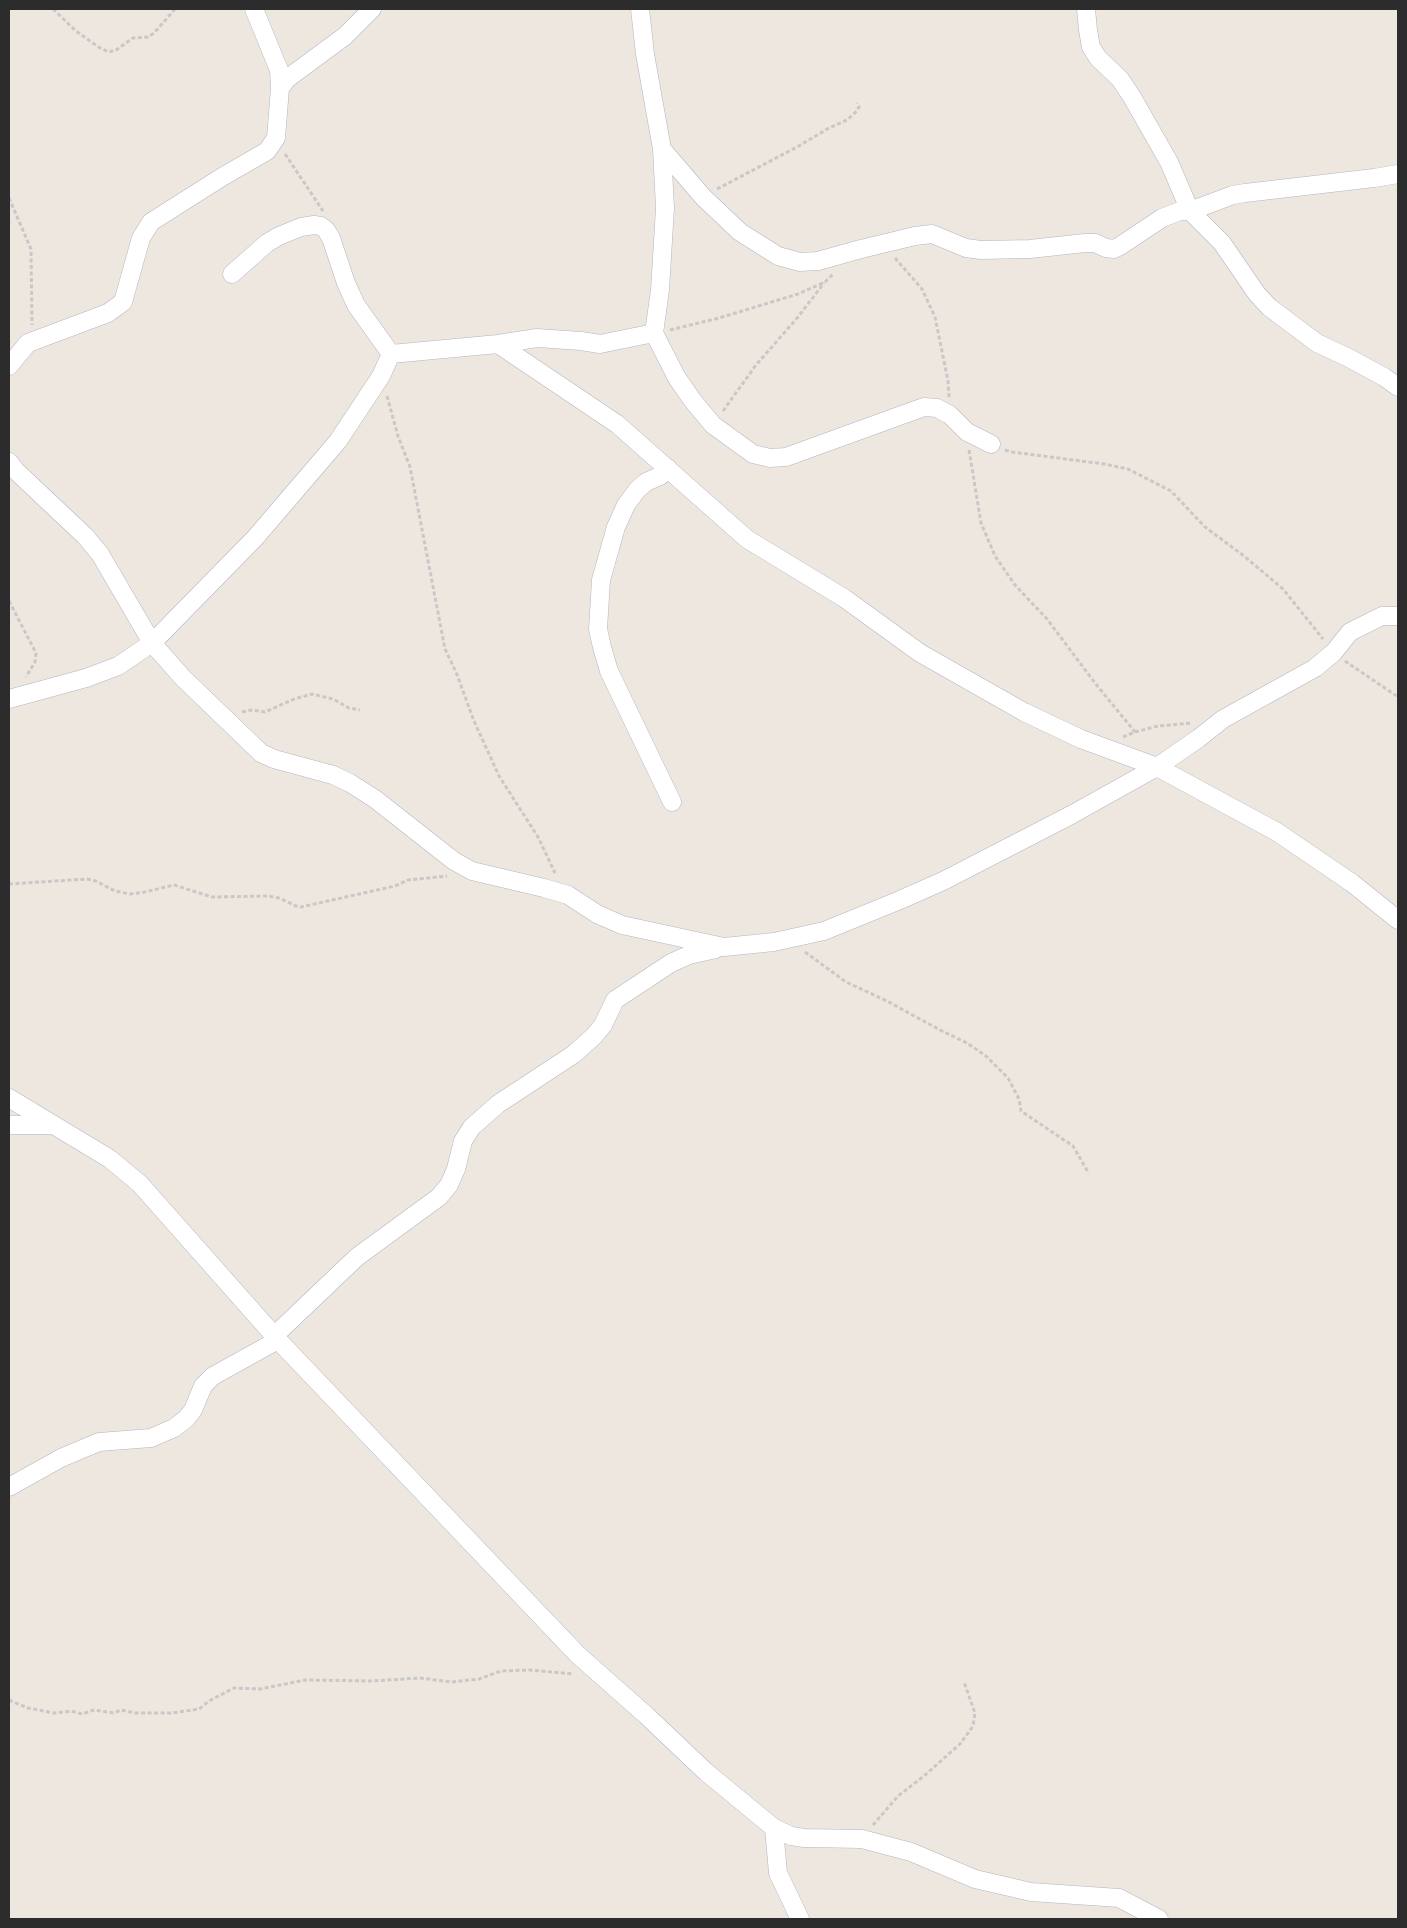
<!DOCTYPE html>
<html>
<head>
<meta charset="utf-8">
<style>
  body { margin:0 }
  #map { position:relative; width:1407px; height:1928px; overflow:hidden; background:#eee7df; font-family:Ubuntu,sans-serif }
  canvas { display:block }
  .frame { position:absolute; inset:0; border:10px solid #2c2c2c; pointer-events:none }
</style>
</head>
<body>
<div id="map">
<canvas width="1407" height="1928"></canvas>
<div class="frame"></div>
</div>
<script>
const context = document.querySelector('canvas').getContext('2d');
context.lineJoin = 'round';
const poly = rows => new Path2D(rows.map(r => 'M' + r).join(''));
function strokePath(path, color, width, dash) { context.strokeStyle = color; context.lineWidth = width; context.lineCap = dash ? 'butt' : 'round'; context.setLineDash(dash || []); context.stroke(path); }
const path = poly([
  [53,9,76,31,100,48,109,52,116,50,133,38,148,37,154,33,175,9],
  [285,154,323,211],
  [717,189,797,147,829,128,847,120,857,111,859,107,857,103],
  [9,198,31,249,32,325],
  [895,258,922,289,935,317,948,381,949,397],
  [670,330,719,318,798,294,825,282,833,274],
  [387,396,398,436,410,467,445,649,456,672,474,721,499,776,538,837,555,873],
  [723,411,756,365,798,317,824,283],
  [969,450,981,523,995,556,1015,585,1047,619,1095,683,1135,732],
  [1005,450,1012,452,1104,464,1128,469,1171,491,1205,527,1244,556,1283,589,1323,639],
  [9,601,36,653,35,662,26,677],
  [1345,661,1398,697],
  [242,712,251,710,265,712,294,699,312,694,333,699,349,708,360,710],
  [1123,737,1135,732,1158,726,1192,723],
  [9,884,87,879,96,881,115,891,130,894,145,892,174,885,212,897,268,896,279,898,296,906,301,907,395,886,408,880,447,876],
  [805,952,846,982,887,1001,940,1030,967,1043,986,1056,1008,1078,1019,1099,1021,1111,1073,1146,1088,1172],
  [9,1700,28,1708,54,1713,71,1711,82,1714,94,1710,114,1713,121,1710,135,1713,172,1713,199,1709,209,1701,234,1688,260,1689,306,1680,372,1681,420,1678,451,1682,479,1679,501,1671,530,1670,574,1674],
  [873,1825,898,1796,924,1776,960,1744,973,1726,975,1713,964,1682]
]);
const minor = poly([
  [254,9,279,70,280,88],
  [640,9,645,54,662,149,665,208,660,290,654,333,677,378,693,401,713,425,753,454,770,458,786,457,924,407,937,408,950,415,967,432,991,444],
  [1086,9,1088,30,1091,47,1098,58,1120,79,1132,97,1169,162,1190,211,1233,195,1245,193,1374,178,1398,174],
  [662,149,703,197,740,232,778,256,800,262,818,261,861,249,915,236,932,234,966,248,981,250,1030,249,1085,243,1095,243,1106,248,1114,249,1120,246,1162,218,1180,211,1190,211,1222,243,1257,294,1269,307,1317,343,1349,358,1384,377,1398,387],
  [232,274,267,243,279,236,301,227,314,225,321,226,326,230,331,238,346,283,356,305,391,354],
  [498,344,617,424,747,539,844,598,920,653,1024,712,1081,739,1157,767,1277,832,1352,883,1398,920],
  [391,354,498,344,537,338,581,341,600,344,654,333],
  [9,366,28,343,108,313,123,302,141,238,151,222,222,177,267,151,276,138,280,88,288,78,345,36,372,9],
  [9,462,16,471,85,536,100,554,152,643,183,678,261,753,274,759,333,775,350,783,375,799,454,861,472,871,544,888,568,895,597,914,622,925,724,947,774,942,824,931,900,900,943,881,1071,815,1157,767,1199,738,1223,719,1315,668,1334,652,1350,632,1382,616,1398,616],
  [668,468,660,476,646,482,637,490,626,505,616,527,601,580,598,629,602,647,609,671,672,802],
  [9,699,86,678,118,666,152,643,255,538,338,441,381,376,391,354],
  [9,1098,110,1159,140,1184,278,1340,578,1655,647,1716,706,1772,774,1828,791,1836,804,1838,862,1839,911,1852,975,1879,1031,1892,1119,1898,1159,1919],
  [9,1125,54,1125],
  [274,1336,357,1257,439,1197,449,1185,456,1169,463,1141,472,1127,498,1104,574,1054,594,1036,603,1025,615,1000,671,963,689,955,716,949],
  [9,1487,61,1458,99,1442,151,1438,174,1428,186,1419,193,1410,203,1386,213,1376,278,1340],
  [774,1828,778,1873,800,1919]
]);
strokePath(minor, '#b2b5c0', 19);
strokePath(path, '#c8c8c8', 3, [4, 2.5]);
strokePath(minor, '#fff', 18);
</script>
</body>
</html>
